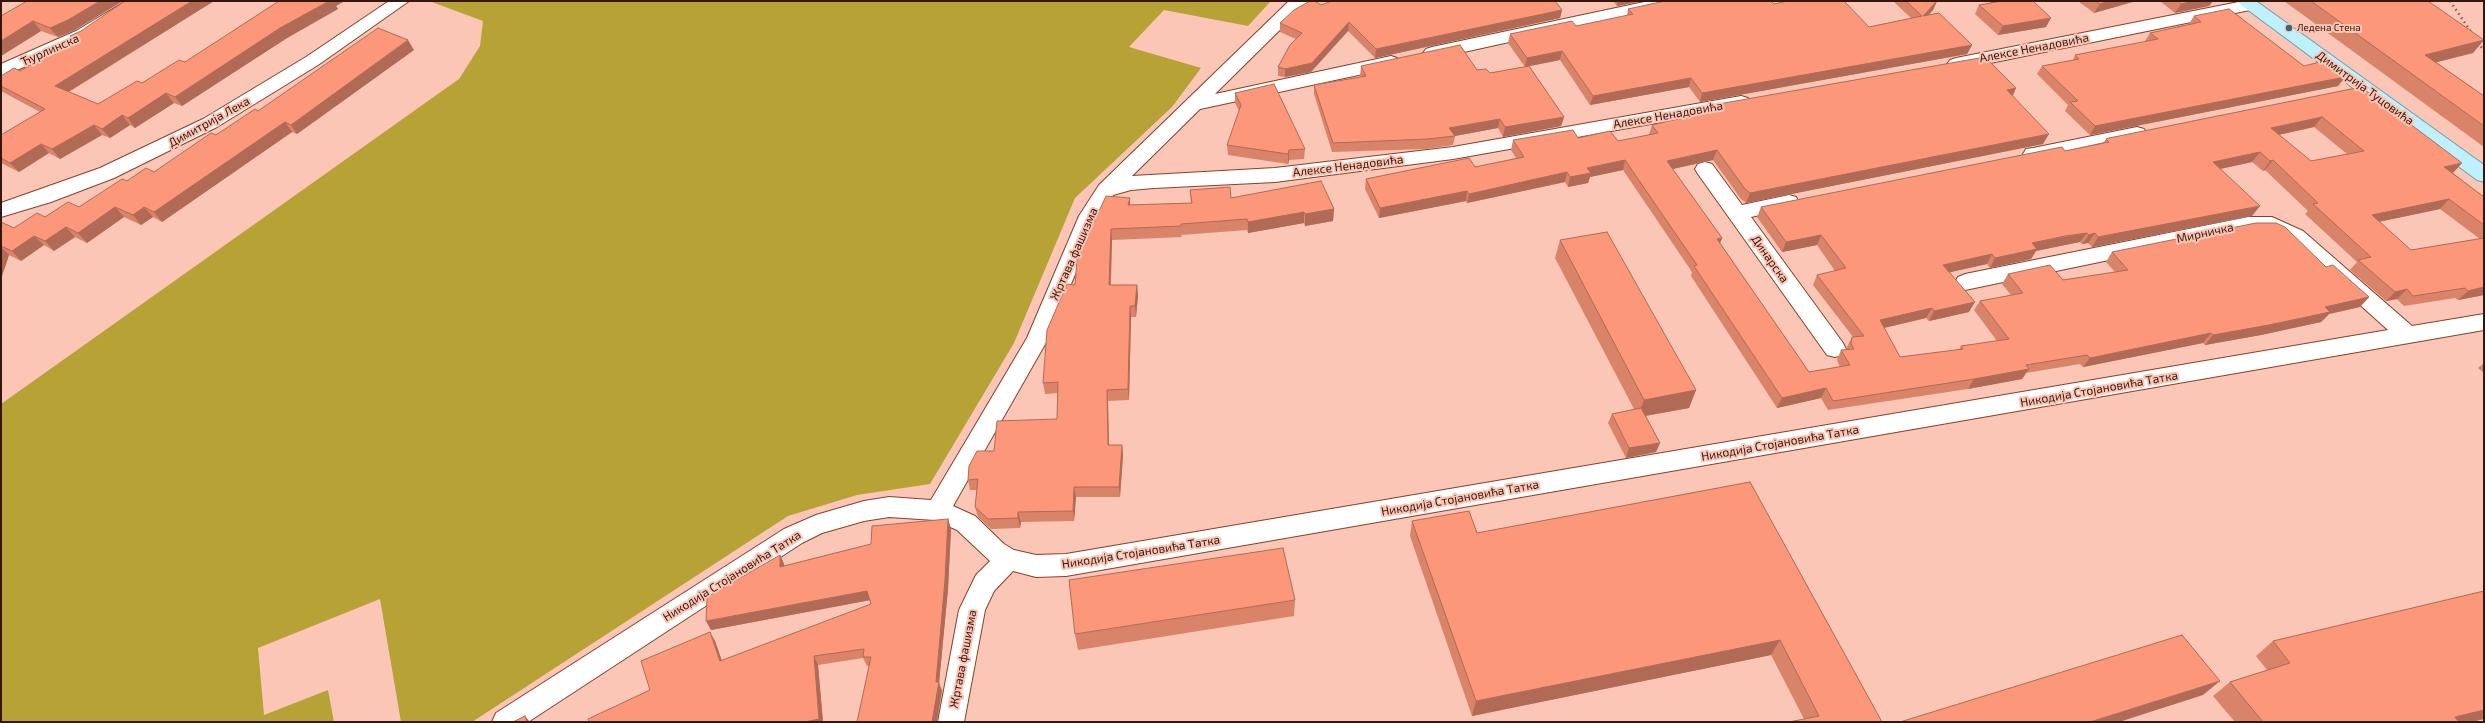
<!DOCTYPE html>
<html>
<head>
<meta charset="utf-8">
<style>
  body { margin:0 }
  #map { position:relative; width:2485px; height:723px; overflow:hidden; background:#fcc6b6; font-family:"Exo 2",sans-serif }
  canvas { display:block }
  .frame { position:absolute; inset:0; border:2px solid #36160c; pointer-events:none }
</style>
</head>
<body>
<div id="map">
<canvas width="2485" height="723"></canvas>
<div class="frame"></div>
</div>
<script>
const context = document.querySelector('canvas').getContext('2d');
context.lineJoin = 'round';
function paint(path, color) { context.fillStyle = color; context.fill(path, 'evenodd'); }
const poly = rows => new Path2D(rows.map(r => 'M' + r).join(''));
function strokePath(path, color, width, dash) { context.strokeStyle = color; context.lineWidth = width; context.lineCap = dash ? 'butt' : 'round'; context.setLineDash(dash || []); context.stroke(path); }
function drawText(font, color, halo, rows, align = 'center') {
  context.font = font + ' "Exo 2",sans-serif'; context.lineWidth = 4; context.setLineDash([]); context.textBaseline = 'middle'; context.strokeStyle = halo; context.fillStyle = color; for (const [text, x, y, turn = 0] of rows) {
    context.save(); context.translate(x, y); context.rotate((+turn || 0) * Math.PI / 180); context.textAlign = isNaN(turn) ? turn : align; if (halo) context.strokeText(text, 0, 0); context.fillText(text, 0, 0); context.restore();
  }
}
const green = poly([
  [429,1,1271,1,1248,26,1164,10,1129,47,1201,68,1172,107,1075,198,1014,343,930,484,857,495,788,516,472,722,401,722,380,599,258,648,264,715,328,690,334,722,1,722,1,404,459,79,480,46,483,21]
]);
const minor = poly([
  [126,1,147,1,88,39,1,77,1,64,76,31,126,1],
  [389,1,409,1,318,65,217,127,114,178,51,202,1,217,1,203,100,168,203,119,306,57,389,1],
  [1289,1,1314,1,1311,5,1302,8,1215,94,1391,56,1397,58,1400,62,1397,66,1391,68,1200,109,1132,176,1275,168,1453,147,1741,96,1748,98,1750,102,1748,106,1741,108,1453,159,1275,182,1154,188,1131,190,1113,195,1099,217,1048,339,953,506,975,516,1004,544,1014,550,1036,555,1066,554,2388,330,2289,241,2269,231,2248,231,1965,290,1958,287,1955,282,1958,277,1965,274,2248,217,2272,217,2303,231,2412,326,2484,314,2484,330,1066,576,1036,577,1013,571,994,591,985,610,964,722,938,722,959,610,976,575,990,561,957,530,935,520,889,517,864,521,822,533,802,543,528,722,492,722,496,713,784,529,816,515,864,501,889,497,931,500,1027,338,1079,216,1099,185,1289,1],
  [1649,1,1682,1,1679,5,1673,6,1432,59,1426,57,1423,53,1426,49,1432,47,1649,1],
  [2244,1,2256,1,2259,5,2256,9,2250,10,1956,70,1950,68,1947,64,1950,60,1956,58,2244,1],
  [2137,127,2144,129,2146,133,2144,137,2033,160,2026,159,2023,154,2026,149,2033,148,2137,127],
  [1705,162,1712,164,1742,205,1789,195,1796,197,1799,202,1796,207,1751,217,1843,343,1846,349,1843,355,1835,357,1827,355,1698,174,1695,169,1698,164,1705,162]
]);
const major = poly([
  [2236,1,2256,1,2484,165,2484,182,2477,180,2236,1]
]);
const rail = poly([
  [2450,1,2484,51]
]);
const wall = poly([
  [27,1,75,30,58,37,41,31,1,56,1,16],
  [214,1,69,92,98,104,185,62,336,6,338,9,287,38,182,106,174,103,135,128,130,125,110,138,102,135,60,159,49,153,19,172,1,163,1,135,40,112,1,91,1,76,20,71,74,40,70,36],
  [1613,1,1642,1,1617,6],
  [1893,1,1937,1,1933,10,1929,15,1972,45,1967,54,1700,102,1689,87,1590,105,1560,60,1529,66,1564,117,1561,126,1503,137,1498,128,1455,136,1453,145,1426,149,1332,152,1314,94,1314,85,1361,77,1360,76,1361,66,1477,70,1490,73,1525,67,1508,43,1510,34,1576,26,1627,16,1628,9,1774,4,1869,27,1911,18],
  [1989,1,2033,1,2046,27,1998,35,1975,14,1979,5,1991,3],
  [2078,1,2136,1,2094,13],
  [2160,1,2213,1,2209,6,2175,13],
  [2284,1,2428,1,2473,53,2436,62,2484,96,2484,147],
  [1321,5,1562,10,1560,18,1375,58,1348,31,1311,72,1285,77,1278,76,1278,67,1296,39,1280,32,1280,23],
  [2194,16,2304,66,2345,77,2338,86,2090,135,2065,111,2068,105,2037,74,2042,66,2073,60,2075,55,2146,42,2145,41,2150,33,2189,24],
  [414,50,297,134,292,132,162,222,153,217,141,225,124,217,87,243,75,237,54,251,44,245,21,261,9,255,1,279,1,222,14,228,45,217,79,207,127,181,154,172,258,111],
  [2361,87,2453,173,2484,197,2484,295,2458,300,2455,298,2404,306,2397,299,2386,301,2350,270,2357,262,2305,214,2308,211,2265,170,2263,171,2252,162,2220,169,2252,216,2092,247,2088,243,2082,244,2080,242,2059,246,2036,251,2031,259,1990,268,1987,264,1950,272,1969,312,1929,321,1926,318,1884,328,1900,357,1959,350,1961,346,1997,341,1974,310,1980,301,2011,295,2002,284,2008,274,2063,280,2115,272,2106,262,2112,252,2326,267,2369,297,2360,307,2329,314,2321,322,2261,335,2205,345,2203,343,2083,367,2080,364,2026,373,2022,379,1968,389,1828,410,1821,398,1777,408,1691,276,1692,272,1623,170,1590,177,1588,183,1568,187,1565,182,1467,203,1466,201,1379,218,1365,189,1366,179,1475,167,1516,158,1511,150,1513,140,1578,138,1618,141,1649,135,1652,125,1711,112,1713,105,2016,88,2013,96,2043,144,1746,203,1741,199,1713,160,1672,169,1722,238,1720,243,1809,372,1840,367,1837,360,1841,350,1846,350,1847,347,1852,337,1853,337,1813,285,1817,275,1835,271,1817,245,1782,252,1757,217,1761,207,2065,151,2104,142,2106,139],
  [2314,127,2347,154,2311,161,2279,135],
  [2440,209,2480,239,2411,250,2379,222],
  [1235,93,1305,149,1304,159,1289,160,1288,164,1228,155,1227,145,1239,111,1235,103],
  [1190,190,1231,198,1334,209,1333,221,1305,226,1304,223,1248,233,1247,230,1181,235,1182,237,1112,240,1111,285,1137,285,1138,296,1136,317,1131,317,1129,400,1108,401,1109,445,1122,445,1123,455,1120,497,1076,497,1074,521,1021,522,1020,528,991,529,978,517,975,507,977,490,970,490,968,480,994,451,1057,419,1058,393,1045,394,1043,383,1075,285,1130,198,1130,205,1191,203],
  [1560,240,1696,390,1689,408,1646,416,1660,443,1656,452,1626,458,1608,423,1612,414,1634,409,1555,258],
  [2484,363,2484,373,2478,368],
  [1750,482,1882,722,1804,719,1771,655,1472,716,1410,536,1412,521,1477,533],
  [948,519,951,529,948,589,939,683,942,691,869,666,867,666,863,658,818,665,823,722,589,722,650,690,715,641,722,661,871,604,870,600,711,630,780,555,784,564,784,566,871,544],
  [2484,591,2484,719,2471,722,2235,722,2213,696,2230,682,2267,670,2256,656,2273,641],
  [1295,600,1294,616,1078,650,1075,634]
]);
const shadedWall = poly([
  [100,1,123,1,75,30,58,37,50,28],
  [192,1,214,1,63,95,55,86],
  [329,1,345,1,336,6,338,9,287,38,182,106,175,97,280,28],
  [1618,1,1642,1,1617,6],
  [1937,1,1933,10,1918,25,1923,16],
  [2109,1,2136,1,2094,13,2100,4],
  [2194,1,2213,1,2209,6,2175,13,2181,4],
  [1562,10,1560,18,1375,58,1376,49],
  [2051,18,2046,27,1998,35,2003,26],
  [33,21,41,31,1,56,1,41],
  [1349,22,1348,31,1311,72,1285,77,1285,69],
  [408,40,414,50,297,134,291,125],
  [2484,40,2473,53,2414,68,2425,55],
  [1972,45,1967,54,1700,102,1702,93],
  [1562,51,1560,60,1525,67,1527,58],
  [2345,77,2338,86,2090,135,2095,126],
  [1691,78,1689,87,1590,105,1593,96],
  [2016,88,2011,98,2007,90],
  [166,93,174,103,135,128,128,118],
  [122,115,130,125,110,138,102,129],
  [1564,117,1561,126,1503,137,1505,127],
  [2322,117,2314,127,2264,138,2271,128],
  [1500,119,1498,128,1455,136,1449,128],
  [285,122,292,132,162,222,154,212],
  [94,125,102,135,60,159,52,149],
  [2049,134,2043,144,1746,203,1750,193],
  [41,144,49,153,19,172,10,163],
  [1289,150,1289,160,1288,164,1288,154],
  [1717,150,1713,160,1664,171,1667,161],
  [2260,152,2252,162,2206,172,2213,162],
  [1625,160,1623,170,1590,177,1588,183,1568,187,1570,177,1587,168],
  [2273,160,2265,170,2263,171,2270,161],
  [2462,163,2453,173,2444,167],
  [1567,172,1565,182,1467,203,1469,194],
  [1467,191,1466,201,1379,218,1380,208],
  [1130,198,1130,210,1128,205],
  [2449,199,2440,209,2363,225,2372,215],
  [2260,206,2252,216,2092,247,2098,237],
  [115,207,124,217,87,243,78,233],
  [144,207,153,217,141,225,133,215],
  [1334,209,1333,221,1305,226,1305,214],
  [1304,212,1304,223,1248,233,1248,222],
  [66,227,75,237,54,251,45,241],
  [1111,229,1112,240,1110,296,1109,285],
  [2087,233,2080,242,2036,251,2031,259,1990,268,1995,258,2032,243],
  [2095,233,2088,243,2082,244,2089,235],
  [1821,235,1817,245,1782,252,1786,242],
  [34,236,44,245,21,261,12,251],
  [1722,238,1718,248,1717,239],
  [1,247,9,255,1,279],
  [1992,254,1987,264,1938,275,1943,265],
  [1137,285,1138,296,1136,317,1135,306],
  [2484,287,2484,295,2458,300,2468,291],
  [2407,289,2397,299,2386,301,2395,292],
  [2369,297,2360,307,2329,314,2321,322,2261,335,2205,345,2213,335,2325,307],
  [1975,302,1969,312,1929,321,1934,311],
  [1130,306,1131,317,1129,400,1128,389],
  [1932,308,1926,318,1875,330,1880,320],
  [2211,333,2203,343,2083,367,2090,358],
  [2029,369,2022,379,1968,389,1974,379],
  [1826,388,1821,398,1777,408,1782,398],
  [1107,390,1108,401,1109,455,1108,445],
  [1696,390,1689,408,1638,417,1644,400],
  [1660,443,1656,452,1626,458,1629,448],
  [1122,445,1123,455,1120,497,1119,487],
  [1074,487,1076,497,1074,521,1073,511],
  [1018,512,1021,522,1020,528,1018,518],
  [948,519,951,529,948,589,939,683,942,691,937,722,932,722],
  [780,555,784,564,784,576,780,567],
  [867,591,871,600,711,630,706,621],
  [710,632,715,641,725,670,720,661],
  [1780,640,1771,655,1472,716,1476,701],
  [814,656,818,665,823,722,805,722],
  [2220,681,2203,695,2119,722,2090,722],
  [2484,710,2484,719,2471,722,2448,722,2455,717],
  [525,716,530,722,527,722]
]);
const building = poly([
  [27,1,100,1,68,20,50,28,33,21,1,41,1,16,27,1],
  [125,1,192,1,55,86,98,104,137,81,142,83,179,60,185,62,279,1,329,1,280,28,175,97,166,93,128,118,122,115,102,129,94,125,52,149,41,144,10,163,1,158,1,135,45,109,1,86,1,76,14,68,20,71,77,38,70,36,81,31,125,1],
  [1310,1,1315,1,1321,5,1332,1,1555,1,1562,10,1376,49,1349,22,1312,63,1285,69,1278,67,1290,45,1302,33,1280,23,1294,10,1310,1],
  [1665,1,1771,1,1774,4,1788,1,1844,1,1869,27,1922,16,1906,1,1937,1,1923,16,1939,13,1972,45,1702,93,1691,78,1593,96,1562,51,1527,58,1510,34,1572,21,1576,26,1633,14,1628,9,1665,1],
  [2002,1,2033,1,2051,18,2003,26,1979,5,2002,1],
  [2096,1,2109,1,2100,4,2096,1],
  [2178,1,2194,1,2181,4,2178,1],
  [2311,1,2428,1,2484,40,2425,55,2484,96,2484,126,2311,1],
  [2229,9,2304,66,2324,61,2345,77,2095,126,2070,102,2078,101,2042,66,2079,59,2075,55,2158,39,2150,33,2201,22,2194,16,2229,9],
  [378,28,408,40,291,125,285,122,154,212,144,207,133,215,115,207,78,233,66,227,45,241,34,236,12,251,1,246,1,222,14,228,37,213,45,217,68,202,79,207,122,179,127,181,146,168,154,172,211,133,216,135,255,109,258,111,378,28],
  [1460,45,1477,70,1486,69,1490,73,1529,66,1564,117,1505,127,1500,119,1449,128,1455,136,1427,139,1333,143,1314,85,1366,76,1361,66,1460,45],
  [1985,57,2016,88,2007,90,2049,134,1750,193,1745,189,1717,150,1667,161,1722,238,1717,239,1809,372,1850,365,1841,350,1854,349,1851,344,1852,337,1864,336,1817,275,1846,268,1821,235,1786,242,1761,207,2062,147,2065,151,2109,142,2106,139,2109,138,2361,87,2462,163,2444,167,2484,197,2484,225,2449,199,2372,215,2411,250,2484,238,2484,287,2468,291,2465,288,2413,296,2407,289,2395,292,2358,260,2371,257,2313,204,2318,203,2273,160,2270,161,2260,152,2213,162,2260,206,2098,237,2095,233,2089,235,2087,233,2065,236,2032,243,2037,249,1995,258,1992,254,1943,265,1975,302,1934,311,1932,308,1880,320,1900,357,1963,349,1961,346,2009,339,1980,301,2023,293,2008,274,2050,265,2063,280,2128,270,2112,252,2256,223,2276,223,2285,227,2326,267,2333,265,2369,297,2325,307,2330,312,2269,325,2213,335,2211,333,2090,358,2087,355,2026,365,2029,369,1974,379,1833,401,1826,388,1782,398,1694,266,1697,265,1625,160,1587,168,1591,173,1570,177,1567,172,1469,194,1467,191,1380,208,1366,179,1469,158,1475,167,1524,157,1513,140,1573,130,1578,138,1610,131,1618,141,1658,133,1652,125,1717,110,1713,105,1985,57],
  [2322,117,2364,151,2311,161,2271,128,2322,117],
  [1274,84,1305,149,1289,150,1288,154,1227,145,1241,105,1235,93,1274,84],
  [1321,181,1334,209,1305,214,1304,212,1248,222,1247,219,1181,224,1181,226,1111,229,1109,285,1137,285,1135,306,1130,306,1128,389,1107,390,1108,445,1122,445,1119,487,1074,487,1073,511,1018,512,1018,518,988,519,975,507,978,479,968,480,969,466,977,451,994,451,997,421,1057,419,1058,382,1043,383,1047,330,1067,284,1075,285,1077,259,1106,196,1130,198,1128,205,1192,203,1190,190,1230,187,1231,198,1321,181],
  [1607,232,1696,390,1644,400,1560,240,1607,232],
  [1641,408,1660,443,1629,448,1612,414,1641,408],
  [1750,482,1882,722,1789,722,1819,716,1780,640,1476,701,1412,521,1469,511,1477,533,1750,482],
  [948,519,945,580,936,682,939,682,932,722,857,722,871,657,863,657,864,649,814,656,819,719,805,722,589,722,588,719,650,690,641,661,710,632,720,661,871,604,867,591,706,621,707,597,780,555,780,567,871,544,872,526,948,519],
  [1283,548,1295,600,1075,634,1069,580,1283,548],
  [2484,591,2484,710,2455,717,2459,722,2263,722,2230,682,2290,663,2273,641,2484,591],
  [2182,635,2220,681,2090,722,1900,722,2182,635],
  [525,716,527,722,513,722,525,716]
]);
const markers = [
  [2289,28,4,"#2a6d7e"]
];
const farPoinames = [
  ["Ледена Стена",2297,28]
];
const streetNames = [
  ["Алексе Ненадовића",2034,48,-11],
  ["Ћурлинска",50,50,-24],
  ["Димитрија Туцовића",2365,88,36],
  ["Алексе Ненадовића",1668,115,-10],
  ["Димитрија Лека",209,122,-29],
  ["Алексе Ненадовића",1348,166,-7],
  ["Мирничка",2205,233,-12],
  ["Жртава фашизма",1074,254,-66],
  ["Динарска",1770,259,55],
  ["Никодија Стојановића Татка",2099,389,-10],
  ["Никодија Стојановића Татка",1780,443,-10],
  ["Никодија Стојановића Татка",1460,498,-10],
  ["Никодија Стојановића Татка",1141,552,-9],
  ["Никодија Стојановића Татка",732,576,-32],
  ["Жртава фашизма",963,659,-79]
];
paint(green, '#b7a236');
strokePath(minor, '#8b3f27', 2);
strokePath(major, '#729da9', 2);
paint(minor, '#fff');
paint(major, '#bef0fe');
strokePath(rail, '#845b4f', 2.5, [1.5, 3.5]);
paint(wall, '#d98368');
paint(shadedWall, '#b06a55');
paint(building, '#fc9879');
strokePath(building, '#b06a55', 1);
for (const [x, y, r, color] of markers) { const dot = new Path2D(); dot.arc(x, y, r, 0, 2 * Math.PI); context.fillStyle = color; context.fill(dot); strokePath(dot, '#fcc6b6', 1.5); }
drawText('10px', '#36160c', '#fcc6b6', farPoinames, 'left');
drawText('12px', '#36160c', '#fcc6b6', streetNames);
</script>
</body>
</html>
